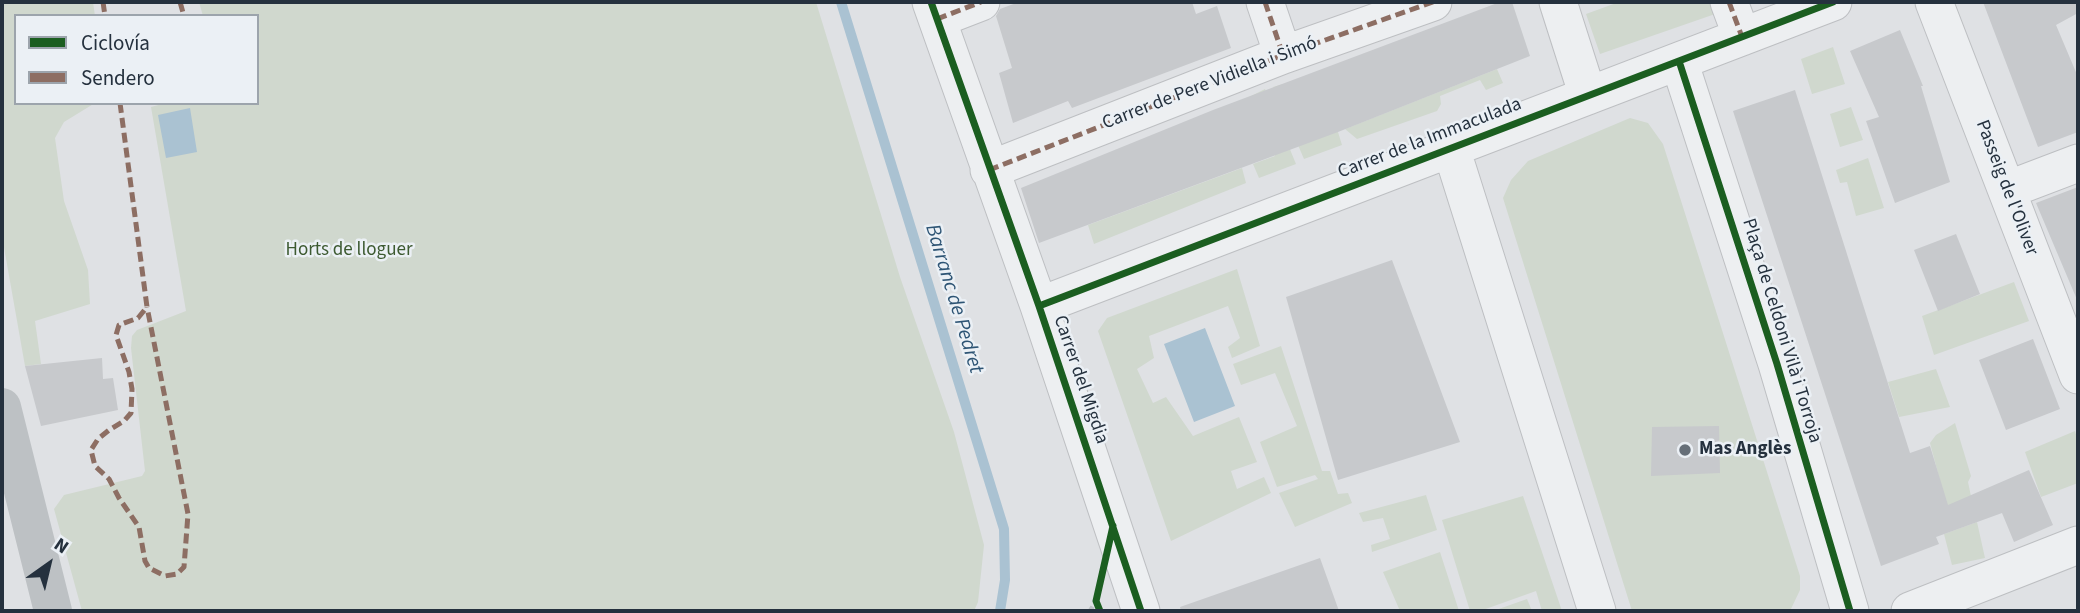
<!DOCTYPE html>
<html>
<head>
<meta charset="utf-8">
<style>
  body { margin:0 }
  #map { position:relative; width:2080px; height:613px; overflow:hidden; background:#dfe1e4; font-family:"Source Sans 3",sans-serif }
  canvas { display:block }
  .frame { position:absolute; inset:0; border:4px solid #25313e; pointer-events:none }
  .legend { position:absolute; left:14px; top:14px; width:245px; height:91px; box-sizing:border-box; background:#ebf0f5; border:2px solid #9ca4ac; margin:0; padding:9px 12px; list-style:none; font-size:21px; color:#25313e }
  .legend li { display:flex; align-items:center; gap:14px; height:35px }
  .legend b { width:35px; border:2px solid #9ca4ac }
  .north { position:absolute; left:14px; top:529px; width:70px; height:70px; -webkit-text-stroke:5px #ebf0f5; paint-order:stroke; rotate:34deg; font-size:19px; font-weight:700; line-height:28px; text-align:center; color:#25313e }
  .north::after { content:''; display:block; margin:auto; width:24px; height:32px; background:#25313e; clip-path:polygon(50% 0,100% 100%,50% 72%,0 100%) }
</style>
</head>
<body>
<div id="map">
<canvas width="2080" height="613"></canvas>
<div class="frame"></div>
<ul class="legend">
<li><b style="height:9px;background:#1b5e20"></b>Ciclovía</li>
<li><b style="height:9px;background:#8d6e63"></b>Sendero</li>
</ul>
<div class="north">N</div>
</div>
<script>
const context = document.querySelector('canvas').getContext('2d');
context.lineJoin = 'round';
function paint(path, color) { context.fillStyle = color; context.fill(path, 'evenodd'); }
const poly = rows => new Path2D(rows.map(r => 'M' + r).join(''));
function strokePath(path, color, width, dash) { context.strokeStyle = color; context.lineWidth = width; context.lineCap = dash ? 'butt' : 'round'; context.setLineDash(dash || []); context.stroke(path); }
function drawText(font, color, halo, rows, align = 'center') {
  context.font = font + ' "Source Sans 3",sans-serif'; context.lineWidth = 5; context.setLineDash([]); context.textBaseline = 'middle'; context.strokeStyle = halo; context.fillStyle = color; for (const [text, x, y, turn = 0] of rows) {
    context.save(); context.translate(x, y); context.rotate((+turn || 0) * Math.PI / 180); context.textAlign = isNaN(turn) ? turn : align; if (halo) context.strokeText(text, 0, 0); context.fillText(text, 0, 0); context.restore();
  }
}
const green = poly([
  [2,2,93,2,95,16,16,16,16,103,95,103,64,122,55,138,64,201,88,270,90,304,35,321,41,364,25,366,2,236],
  [199,2,816,2,900,277,954,432,984,545,978,602,974,611,82,611,54,509,64,495,142,476,145,471,131,348,132,336,137,330,186,311,151,107,166,103,257,103,257,16,203,16],
  [1619,2,1714,2,1718,13,1600,54,1586,14],
  [1833,47,1845,84,1812,94,1801,59],
  [1497,69,1503,83,1486,90,1480,80,1440,96,1441,104,1437,111,1357,139,1345,129],
  [1283,84,1338,132,1342,145,1304,159,1273,87],
  [1265,89,1296,164,1259,178,1253,164,1275,156,1251,96],
  [1851,107,1863,140,1840,147,1830,114],
  [1630,118,1648,123,1663,144,1800,576,1800,590,1790,611,1632,611,1503,198,1511,180,1528,161],
  [1868,158,1884,208,1856,216,1847,182,1840,183,1836,170],
  [1242,168,1246,183,1094,244,1088,225],
  [1237,269,1260,346,1232,358,1228,347,1240,338,1228,306,1149,336,1154,358,1137,369,1153,403,1166,397,1193,436,1239,417,1257,462,1231,471,1237,489,1264,477,1271,493,1171,541,1098,331,1107,318],
  [2014,282,2029,321,1934,355,1922,316],
  [1281,346,1322,471,1330,471,1338,494,1348,493,1352,503,1295,527,1279,493,1318,479,1315,475,1277,487,1260,442,1297,426,1275,373,1241,385,1233,364],
  [1936,369,1950,407,1899,417,1888,382],
  [1955,423,1971,476,1968,482,1973,506,1945,513,1939,477,1930,443,1936,435],
  [2075,431,2078,441,2078,483,2041,497,2025,452],
  [1426,495,1437,530,1372,552,1371,545,1390,539,1383,518,1363,522,1359,513],
  [1523,496,1562,611,1542,611,1536,591,1480,611,1470,611,1442,520],
  [1977,522,1985,558,1952,565,1944,534],
  [1440,552,1459,611,1400,611,1383,572],
  [1527,599,1532,611,1493,611]
]);
const water = poly([
  [190,108,197,152,166,158,158,115],
  [1205,328,1235,406,1194,422,1164,344]
]);
const stream = poly([
  [841,2,1004,529,1005,580,1000,611]
]);
const building = poly([
  [1019,2,1192,2,1196,14,1217,6,1231,48,1072,108,1068,101,1013,123,999,73,1012,68,996,16,1000,9],
  [1500,2,1512,2,1530,56,1338,132,1039,243,1021,188,1213,110],
  [1983,2,2078,2,2078,13,2056,25,2078,77,2078,132,2038,147],
  [1900,30,1923,86,1921,86,1950,182,1895,203,1866,121,1879,117,1850,51],
  [1795,90,1910,453,1930,446,1948,505,2029,470,2053,525,2014,542,2002,513,1936,537,1939,544,1881,566,1733,111],
  [2078,187,2078,302,2036,203],
  [1956,234,1980,294,1938,311,1914,250],
  [1392,260,1460,442,1338,480,1286,297],
  [2033,339,2060,409,2006,430,1979,360],
  [102,358,103,379,113,378,118,410,41,426,25,366],
  [1719,426,1720,473,1651,476,1652,427],
  [1320,558,1339,611,1181,611,1180,607]
]);
const path = poly([
  [1090,611,1096,601]
]);
const street = poly([
  [931,2,1039,306,1141,611],
  [1265,2,1283,55],
  [1558,2,1588,96],
  [1729,2,1742,37],
  [1934,2,2078,375],
  [937,19,981,2],
  [1679,61,1777,364,1850,611],
  [1451,148,1597,611],
  [989,170,1283,55,1433,2],
  [2007,190,2078,163],
  [1039,306,1833,2],
  [1910,611,2078,545]
]);
const secondary = poly([
  [2,407,53,611]
]);
const quiet = poly([
  [103,2,105,16],
  [180,2,184,16],
  [1265,2,1283,55],
  [1729,2,1742,37],
  [937,19,981,2],
  [120,103,147,307,138,318,119,325,116,335,129,372,132,389,131,413,124,421,109,430,98,439,91,450,95,466,109,479,119,498,139,527,145,561,149,568,165,576,177,574,184,567,188,514,147,307],
  [989,170,1283,55,1433,2]
]);
const cycleway = poly([
  [931,2,1039,306,1141,611],
  [1679,61,1777,364,1850,611],
  [1039,306,1833,2],
  [1100,611,1096,601,1113,526]
]);
const markers = [
  [1685,450,7,"#666f78"]
];
const streetNames = [
  ["Carrer de Pere Vidiella i Simó",1210,84,-21],
  ["Carrer de la Immaculada",1430,139,-21],
  ["Passeig de l'Oliver",2006,188,69],
  ["Plaça de Celdoni Vilà i Torroja",1781,331,73],
  ["Carrer del Migdia",1080,380,71]
];
const parkNames = [
  ["Horts de lloguer",349,251]
];
const poiNames = [
  ["Mas Anglès",1699,450]
];
const waterNames = [
  ["Barranc de Pedret",953,299,73]
];
paint(green, '#d0d8ce');
paint(water, '#aac2d2');
strokePath(stream, '#aac2d2', 10);
paint(building, '#c7c9cc');
strokePath(street, '#bdbfc2', 39);
strokePath(path, '#bdc0c3', 4.5, [5, 5]);
strokePath(street, '#edeff1', 37);
strokePath(secondary, '#bdc1c4', 38);
strokePath(quiet, '#8d6e63', 5, [10, 5]);
strokePath(cycleway, '#1b5e20', 7);
for (const [x, y, r, color] of markers) { const dot = new Path2D(); dot.arc(x, y, r, 0, 2 * Math.PI); context.fillStyle = color; context.fill(dot); strokePath(dot, '#ebf0f5', 2.5); }
drawText('19px', '#25313e', '#ebf0f5', streetNames);
drawText('19px', '#3d5a31', '#ebf0f5', parkNames);
drawText('bold 19px', '#25313e', '#ebf0f5', poiNames, 'left');
drawText('italic 21px', '#2d5474', '#ebf0f5', waterNames);
</script>
</body>
</html>
